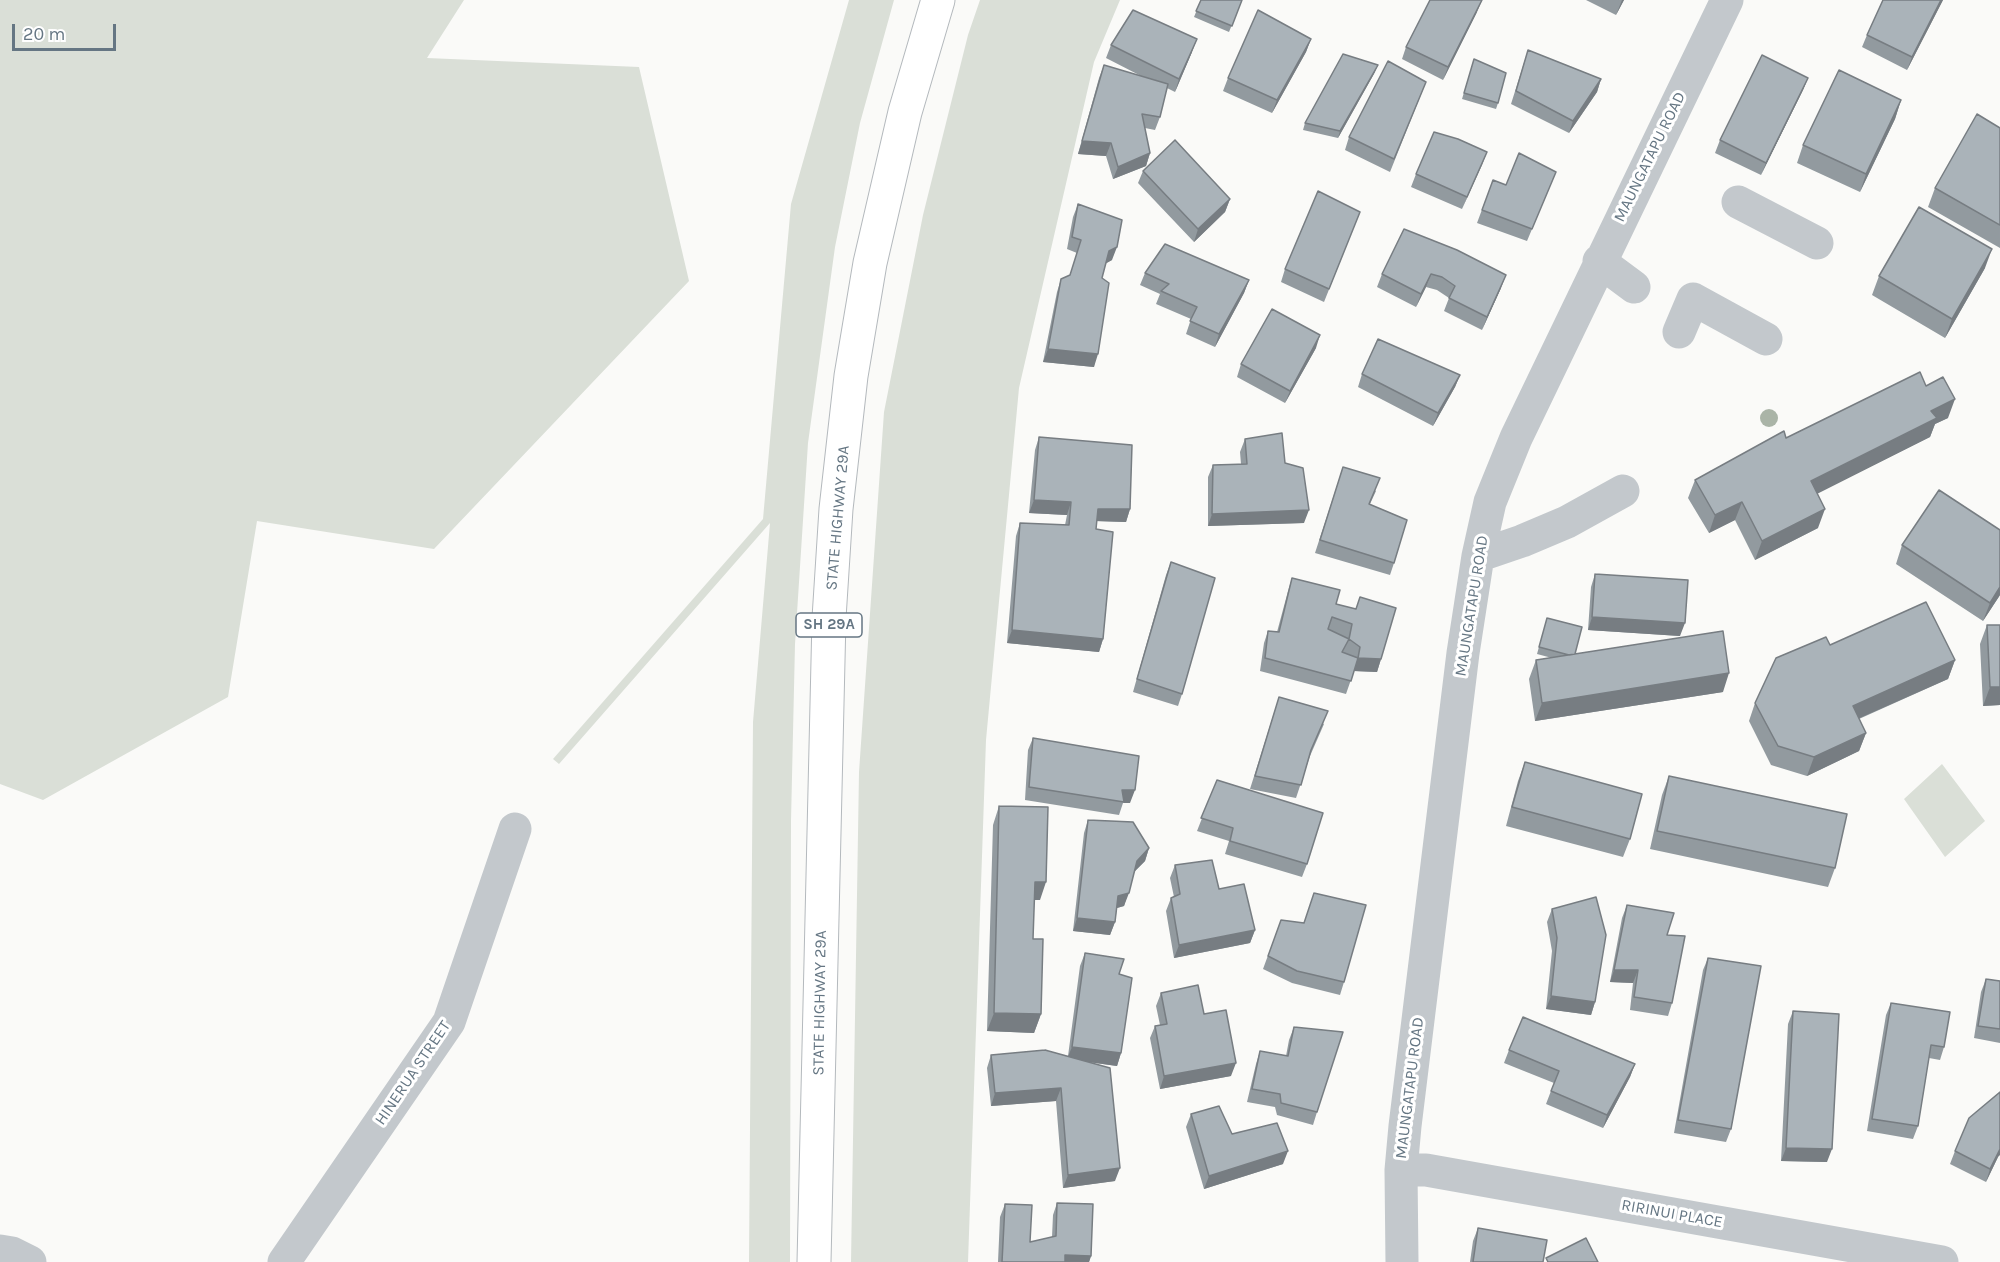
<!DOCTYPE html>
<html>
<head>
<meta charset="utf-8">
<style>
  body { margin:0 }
  #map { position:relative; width:2000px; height:1262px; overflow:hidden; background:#fafaf8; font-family:Karla,sans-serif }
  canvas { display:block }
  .scale { position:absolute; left:12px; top:24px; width:104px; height:27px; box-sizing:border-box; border:3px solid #657683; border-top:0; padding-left:8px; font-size:18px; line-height:21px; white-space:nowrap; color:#657683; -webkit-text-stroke:4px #fff; paint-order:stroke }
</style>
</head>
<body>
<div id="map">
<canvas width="2000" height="1262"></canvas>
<div class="scale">20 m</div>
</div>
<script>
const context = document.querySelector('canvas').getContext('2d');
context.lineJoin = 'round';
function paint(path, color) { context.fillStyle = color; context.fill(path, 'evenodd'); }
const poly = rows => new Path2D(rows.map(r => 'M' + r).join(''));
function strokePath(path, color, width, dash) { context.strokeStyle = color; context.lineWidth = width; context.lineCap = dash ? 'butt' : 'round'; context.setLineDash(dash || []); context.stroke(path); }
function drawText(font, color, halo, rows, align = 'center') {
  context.font = font + ' Karla,sans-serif'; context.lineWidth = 6; context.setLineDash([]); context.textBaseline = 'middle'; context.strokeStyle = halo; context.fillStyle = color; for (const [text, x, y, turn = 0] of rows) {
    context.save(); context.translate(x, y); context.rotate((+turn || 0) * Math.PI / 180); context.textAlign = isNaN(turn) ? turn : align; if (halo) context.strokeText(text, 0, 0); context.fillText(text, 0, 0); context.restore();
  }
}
const green = poly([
  [0,0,464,0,427,58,639,67,689,281,434,549,257,521,228,697,43,800,0,784],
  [849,0,894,0,860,123,835,247,808,443,795,644,791,821,790,1262,749,1262,753,722,770,523,559,764,553,759,763,519,791,204],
  [980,0,1120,0,1094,62,1019,388,986,740,968,1262,851,1262,859,772,884,412,923,215,968,35],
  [1942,764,1985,821,1945,857,1904,799]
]);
const minor = poly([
  [1738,202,1817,243],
  [1599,261,1634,287],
  [1679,332,1693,299,1766,339],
  [1478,556,1522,541,1567,522,1623,491],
  [1401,1170,1426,1170,1942,1262],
  [0,1251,12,1253,30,1262],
  [284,1262,449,1022,515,829],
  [1402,1262,1401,1170,1405,1126,1463,653,1478,556,1490,502,1516,438,1727,0]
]);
const highway = poly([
  [814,1262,829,618,836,509,851,376,870,263,905,112,938,0]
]);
const trees = [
  [1769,418]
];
const wall = poly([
  [1201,0,1242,0,1229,32,1194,17],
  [1586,0,1624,0,1616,15],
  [1883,0,1943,0,1907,70,1862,47,1867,35],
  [1477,12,1443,80,1402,59,1406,47],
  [1311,39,1306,52,1272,113,1223,91,1228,78],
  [1111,45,1192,52,1175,92,1167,88,1160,117,1155,130,1145,128,1150,153,1146,166,1113,179,1106,156,1078,154,1099,78,1104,65,1143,77,1106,58],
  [1528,50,1601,79,1597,92,1569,133,1511,104],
  [1472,66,1498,103,1496,109,1462,99],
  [1375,72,1338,138,1303,130,1305,123],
  [1808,78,1803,90,1761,175,1715,153,1720,140],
  [1426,82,1390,172,1345,150,1349,137],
  [1901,100,1895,119,1860,192,1797,163,1803,145],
  [2000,128,2000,248,1928,207,1935,188],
  [1487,152,1462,209,1411,187,1416,174],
  [1143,171,1230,199,1225,212,1194,242,1138,183],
  [1556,172,1527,241,1477,223,1493,180,1506,185],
  [1078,204,1112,260,1106,263,1102,278,1094,367,1043,362,1057,292,1061,279,1070,275,1077,253,1067,249,1073,217],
  [1360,212,1324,302,1281,282,1285,269],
  [1404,229,1501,288,1482,330,1444,311,1449,298,1437,290,1426,287,1416,307,1377,287,1382,274],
  [1985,268,1945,338,1872,295,1879,276],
  [1145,273,1249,280,1244,293,1215,347,1186,334,1191,319,1156,304,1160,294,1140,285],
  [1316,348,1285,403,1237,377,1241,364],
  [1362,374,1460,375,1455,387,1433,426,1358,387],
  [1926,386,1948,418,1935,424,1930,437,1817,493,1818,528,1755,560,1735,520,1709,533,1688,498,1695,480,1786,438],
  [1039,437,1130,509,1126,522,1097,521,1096,529,1103,639,1099,652,1007,643,1016,536,1020,523,1065,525,1067,515,1029,513,1035,450],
  [1245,439,1285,463,1304,523,1208,526,1208,477,1213,465,1241,464,1240,452],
  [1343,467,1376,491,1370,504,1394,563,1390,575,1315,553],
  [1902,545,2000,595,1983,621,1896,564],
  [1171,562,1182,694,1178,706,1133,692,1166,575],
  [1595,574,1680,636,1588,630,1591,587],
  [1292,578,1336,604,1381,659,1377,672,1354,671,1346,694,1260,671,1264,643,1268,631,1277,632,1288,591],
  [1547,618,1575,654,1723,692,1535,721,1529,679,1536,660,1552,658,1537,654],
  [1987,625,2000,625,2000,705,1983,706,1980,644],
  [1830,645,1955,660,1948,679,1859,719,1866,733,1859,751,1807,776,1771,765,1749,721,1755,703],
  [1279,697,1324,724,1310,756,1296,798,1250,789],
  [1033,738,1130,803,1123,803,1119,815,1025,800,1028,750],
  [1525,762,1630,839,1623,857,1506,826,1518,781],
  [1669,776,1835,868,1828,887,1650,849,1662,795],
  [1217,780,1307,864,1302,877,1225,854,1229,841,1197,831],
  [999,806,1040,900,1034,900,1033,939,1041,1014,1034,1033,987,1031,993,825],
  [1088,820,1149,848,1145,861,1134,872,1124,906,1117,908,1115,922,1110,935,1073,931,1084,833],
  [1175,865,1219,889,1255,930,1250,943,1174,958,1166,911,1171,898,1174,897,1170,878],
  [1314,893,1344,982,1340,995,1292,983,1263,969,1281,920,1304,923],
  [1627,905,1667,935,1672,1003,1668,1016,1630,1010,1633,983,1610,982,1622,918],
  [1552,909,1595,1002,1591,1015,1546,1009,1552,951,1547,922],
  [1085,953,1119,974,1121,1053,1117,1066,1088,1062,1115,1181,1063,1188,1056,1101,991,1106,987,1068,991,1055,1068,1056,1080,966],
  [1708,958,1731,1129,1726,1142,1674,1133,1703,970],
  [1986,979,2000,981,2000,1043,1974,1038,1981,992],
  [1161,993,1204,1014,1231,1076,1160,1089,1150,1038,1155,1026,1160,1025,1156,1006],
  [1891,1003,1944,1047,1940,1060,1929,1058,1918,1126,1913,1139,1867,1131,1886,1015],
  [1793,1011,1827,1162,1781,1161,1788,1024],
  [1294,1027,1317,1112,1313,1125,1277,1115,1275,1107,1247,1102,1256,1064,1260,1051,1286,1056,1289,1040],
  [1509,1050,1635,1064,1630,1077,1603,1128,1546,1104,1554,1083,1504,1063],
  [1191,1114,1232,1134,1283,1164,1204,1189,1186,1127],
  [1955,1151,1998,1157,1986,1182,1950,1164],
  [1057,1203,1091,1256,1089,1262,998,1262,1000,1217,1005,1204,1030,1242,1052,1237,1053,1215],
  [1478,1228,1543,1262,1470,1262,1473,1241]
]);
const shadedWall = poly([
  [1482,0,1477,12,1443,80,1448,67],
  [1622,0,1624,0,1616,15],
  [1941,0,1943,0,1907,70,1912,57],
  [1197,39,1192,52,1175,92,1179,79],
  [1311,39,1306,52,1272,113,1277,100],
  [1378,65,1375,72,1338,138,1340,131],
  [1808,78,1803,90,1761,175,1766,163],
  [1601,79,1597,92,1569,133,1573,121],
  [1901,100,1895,119,1860,192,1866,174],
  [1082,141,1111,143,1106,156,1078,154],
  [1487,152,1482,165,1462,209,1467,197],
  [1150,153,1146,166,1113,179,1118,167],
  [1230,199,1225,212,1194,242,1198,229],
  [1117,247,1112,260,1105,264,1109,251],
  [1992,249,1985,268,1945,338,1952,319],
  [1431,274,1426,287,1416,307,1421,294],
  [1506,275,1501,288,1482,330,1487,317],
  [1249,280,1244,293,1215,347,1219,334],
  [1320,335,1316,348,1285,403,1290,391],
  [1048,349,1098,354,1094,367,1043,362],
  [1460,375,1455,387,1433,426,1438,413],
  [1955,399,1948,418,1935,424,1930,437,1805,500,1811,481,1931,411],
  [1034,500,1071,502,1067,515,1029,513],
  [1742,502,1735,520,1709,533,1715,515],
  [1098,509,1130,509,1126,522,1094,521],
  [1825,509,1818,528,1755,560,1762,541],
  [1309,510,1304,523,1208,526,1212,514],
  [2000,587,2000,595,1983,621,1990,603],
  [1592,617,1685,623,1680,636,1588,630],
  [1012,630,1103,639,1099,652,1007,643],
  [1358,658,1381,659,1377,672,1354,671],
  [1955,660,1948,679,1846,724,1853,706],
  [1729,673,1723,692,1535,721,1542,703],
  [1990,687,2000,687,2000,705,1983,706],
  [1866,733,1859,751,1807,776,1814,757],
  [1122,790,1135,790,1130,803,1124,803],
  [1149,848,1145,861,1132,874,1137,861],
  [1035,882,1046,882,1040,900,1028,900],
  [1129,893,1124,906,1113,909,1118,896],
  [1077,918,1115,922,1110,935,1073,931],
  [1255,930,1250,943,1174,958,1179,945],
  [1614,970,1638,970,1633,983,1610,982],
  [1551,996,1595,1002,1591,1015,1546,1009],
  [994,1013,1041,1014,1034,1033,987,1031],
  [1072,1047,1121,1053,1117,1066,1067,1059],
  [1236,1063,1231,1076,1160,1089,1164,1076],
  [1635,1064,1630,1077,1603,1128,1607,1115],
  [1061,1088,1056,1101,991,1106,995,1093],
  [1786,1148,1832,1149,1827,1162,1781,1161],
  [2000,1149,2000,1155,1998,1157,1986,1182,1990,1169],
  [1288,1151,1283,1164,1204,1189,1209,1176],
  [1120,1168,1115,1181,1063,1188,1068,1175],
  [1065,1255,1091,1256,1089,1262,1062,1262]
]);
const building = poly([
  [1201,0,1242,0,1232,26,1196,11,1201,0],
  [1430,0,1482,0,1448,67,1406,47,1430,0],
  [1883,0,1941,0,1912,57,1867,35,1883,0],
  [1133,10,1197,39,1179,79,1111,45,1133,10],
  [1258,10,1311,39,1277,100,1228,78,1258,10],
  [1528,50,1601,79,1573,121,1516,91,1528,50],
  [1343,54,1378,65,1340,131,1305,123,1343,54],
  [1762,55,1808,78,1766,163,1720,140,1762,55],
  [1474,59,1506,73,1498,103,1464,93,1474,59],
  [1388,61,1426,82,1394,159,1349,137,1388,61],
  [1104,65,1168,84,1160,117,1142,114,1150,153,1118,167,1111,143,1082,141,1104,65],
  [1839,70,1901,100,1866,174,1803,145,1839,70],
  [1977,114,2000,128,2000,225,1935,188,1977,114],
  [1434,132,1458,139,1487,152,1467,197,1416,174,1434,132],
  [1175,140,1230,199,1198,229,1143,171,1175,140],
  [1519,153,1556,172,1532,229,1482,210,1493,180,1506,185,1519,153],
  [1318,191,1360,212,1329,289,1285,269,1318,191],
  [1078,204,1122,220,1117,247,1109,251,1102,278,1109,283,1098,354,1048,349,1061,279,1070,275,1081,240,1072,237,1078,204],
  [1919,207,1992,249,1952,319,1879,276,1919,207],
  [1404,229,1457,250,1506,275,1487,317,1449,298,1455,286,1442,277,1431,274,1421,294,1382,274,1404,229],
  [1165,244,1249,280,1219,334,1190,321,1197,307,1161,291,1169,284,1145,273,1165,244],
  [1272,309,1320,335,1290,391,1241,364,1272,309],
  [1378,339,1460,375,1438,413,1362,374,1378,339],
  [1920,372,1926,386,1943,377,1955,399,1931,411,1937,418,1811,481,1825,509,1762,541,1742,502,1715,515,1695,480,1784,431,1786,438,1920,372],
  [1282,433,1285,463,1303,468,1309,510,1212,514,1213,465,1247,464,1245,439,1282,433],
  [1039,437,1132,445,1130,509,1098,509,1096,529,1113,532,1103,639,1012,630,1020,523,1069,525,1071,502,1034,500,1039,437],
  [1343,467,1380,478,1369,504,1407,520,1394,563,1320,540,1343,467],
  [1939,490,2000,530,2000,587,1990,603,1902,545,1939,490],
  [1171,562,1215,578,1182,694,1137,679,1171,562],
  [1595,574,1688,580,1685,623,1592,617,1595,574],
  [1292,578,1340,590,1336,604,1356,609,1360,597,1396,608,1381,659,1358,658,1360,647,1349,639,1342,652,1358,658,1351,681,1265,658,1268,631,1279,632,1292,578],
  [1332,617,1352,624,1349,639,1328,629,1332,617],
  [1926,602,1955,660,1853,706,1866,733,1814,757,1778,746,1755,703,1776,658,1826,637,1830,645,1926,602],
  [1547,618,1582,627,1575,654,1569,655,1539,647,1547,618],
  [1987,625,2000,625,2000,687,1990,687,1987,625],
  [1723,631,1729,673,1542,703,1536,660,1723,631],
  [1279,697,1328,711,1311,750,1301,785,1255,776,1279,697],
  [1033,738,1139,756,1135,790,1122,790,1124,802,1029,787,1033,738],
  [1525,762,1642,794,1630,839,1512,807,1525,762],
  [1669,776,1847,814,1835,868,1657,831,1669,776],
  [1217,780,1323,813,1307,864,1230,841,1233,828,1201,818,1217,780],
  [999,806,1048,807,1046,882,1035,882,1033,939,1043,939,1041,1014,994,1013,999,806],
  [1088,820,1133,822,1149,848,1137,861,1129,893,1118,896,1115,922,1077,918,1088,820],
  [1212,860,1219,889,1244,884,1255,930,1179,945,1171,898,1180,894,1175,865,1212,860],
  [1314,893,1366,905,1344,982,1297,971,1268,956,1281,920,1304,923,1314,893],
  [1596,897,1606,935,1595,1002,1551,996,1557,938,1552,909,1596,897],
  [1627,905,1674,913,1667,935,1685,936,1672,1003,1634,997,1638,970,1614,970,1627,905],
  [1085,953,1124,959,1119,974,1132,978,1121,1053,1072,1047,1085,953],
  [1708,958,1761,966,1731,1129,1678,1120,1708,958],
  [1986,979,2000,981,2000,1029,1978,1026,1986,979],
  [1198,985,1204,1014,1226,1010,1236,1063,1164,1076,1155,1026,1167,1024,1161,993,1198,985],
  [1891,1003,1950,1012,1944,1047,1931,1045,1918,1126,1872,1119,1891,1003],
  [1793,1011,1839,1014,1832,1149,1786,1148,1793,1011],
  [1523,1017,1635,1064,1607,1115,1551,1091,1559,1071,1509,1050,1523,1017],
  [1294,1027,1343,1032,1317,1112,1281,1103,1280,1094,1252,1089,1260,1051,1288,1056,1294,1027],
  [1045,1050,1110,1068,1120,1168,1068,1175,1061,1088,995,1093,991,1055,1045,1050],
  [2000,1092,2000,1149,1990,1169,1955,1151,1969,1118,2000,1092],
  [1219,1106,1232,1134,1277,1123,1288,1151,1209,1176,1191,1114,1219,1106],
  [1057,1203,1093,1204,1091,1256,1065,1255,1065,1262,1002,1262,1005,1204,1032,1205,1030,1242,1056,1236,1057,1203],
  [1478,1228,1547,1240,1543,1262,1473,1262,1478,1228],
  [1586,1238,1598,1262,1548,1262,1546,1258,1586,1238]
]);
const shields = [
  [829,625,66]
];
const shieldNames = [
  ["SH 29A",829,625]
];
const streetNames = [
  ["MAUNGATAPU ROAD",1650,157,-64],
  ["STATE HIGHWAY 29A",838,518,-85],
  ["MAUNGATAPU ROAD",1472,606,-81],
  ["STATE HIGHWAY 29A",820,1003,-89],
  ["HINERUA STREET",413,1073,-56],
  ["MAUNGATAPU ROAD",1410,1088,-83],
  ["RIRINUI PLACE",1672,1214,10]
];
paint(green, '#dadfd7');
strokePath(highway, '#b4b9bd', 35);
strokePath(minor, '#c3c8cc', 33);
strokePath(highway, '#fff', 33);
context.fillStyle = '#aab4a7';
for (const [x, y] of trees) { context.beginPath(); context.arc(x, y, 9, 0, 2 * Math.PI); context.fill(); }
paint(wall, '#929a9f');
paint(shadedWall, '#777d82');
paint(building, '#aab3b9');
strokePath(building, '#777d82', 1.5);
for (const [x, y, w] of shields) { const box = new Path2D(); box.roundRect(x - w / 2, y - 12, w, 24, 4.5); context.fillStyle = '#fff'; context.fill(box); strokePath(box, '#657683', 1.5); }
drawText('bold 15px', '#657683', null, shieldNames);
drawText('16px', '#657683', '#fff', streetNames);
</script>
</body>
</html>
